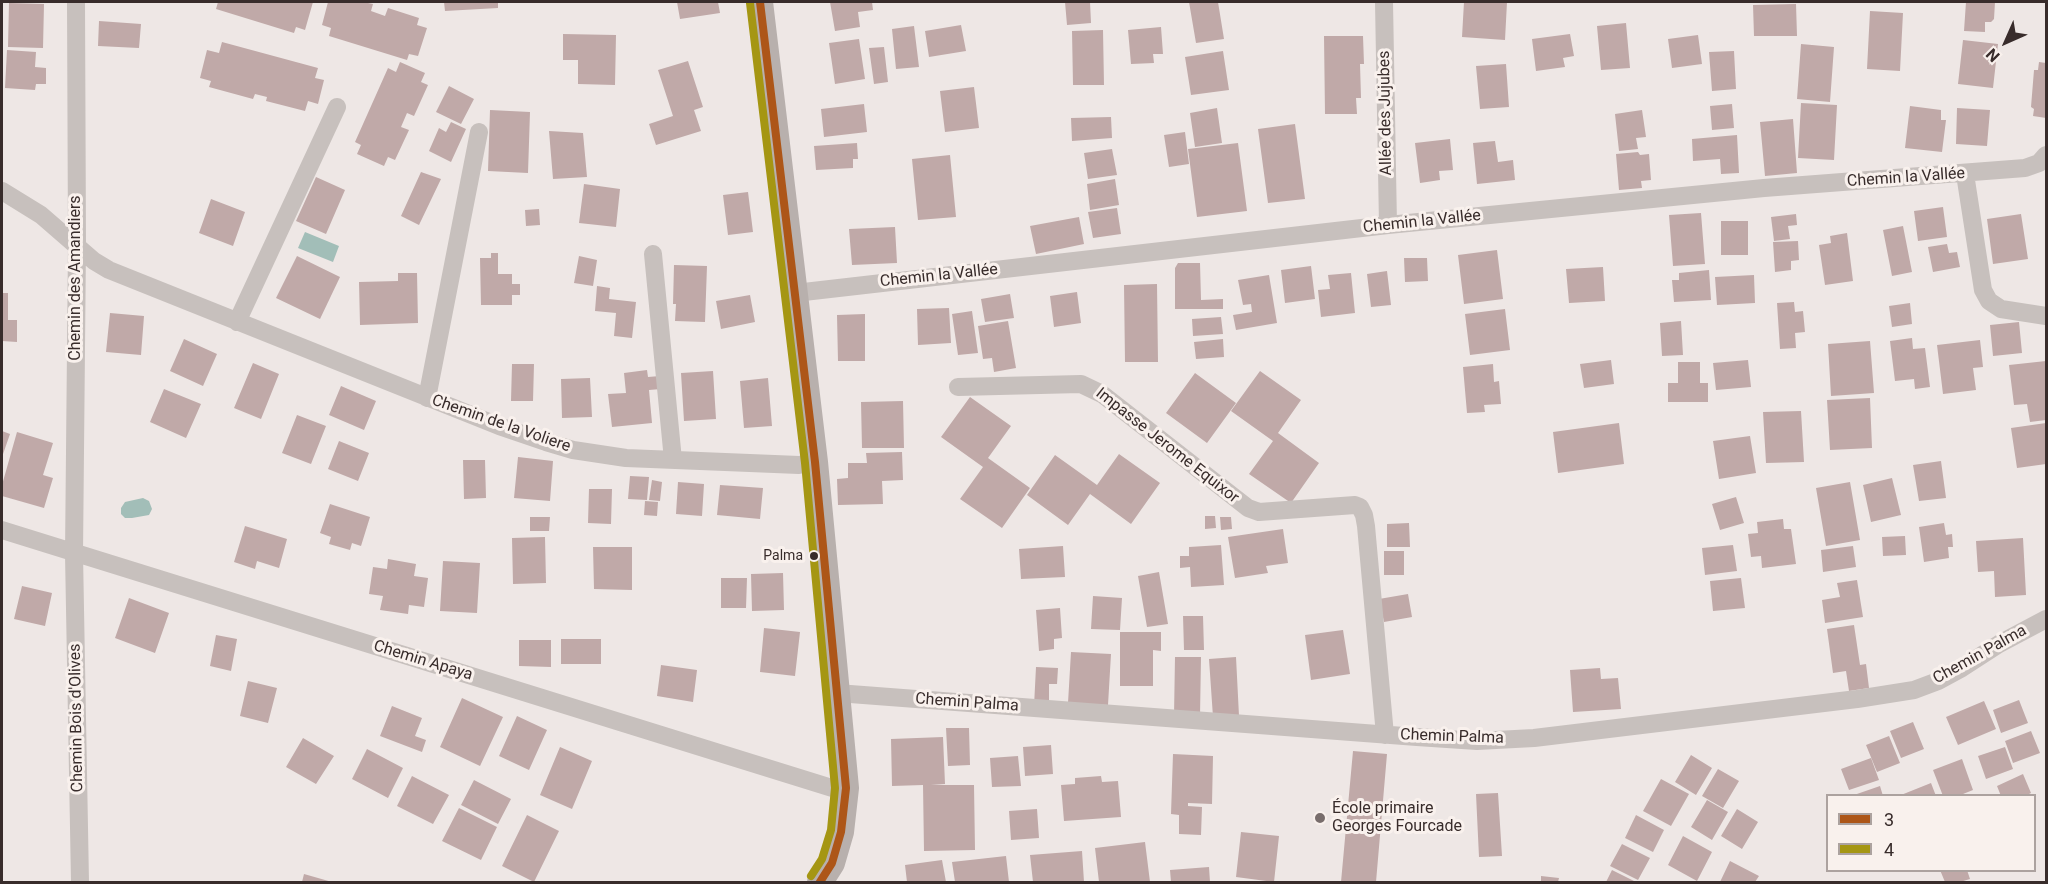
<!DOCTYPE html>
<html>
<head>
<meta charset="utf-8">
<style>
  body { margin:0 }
  #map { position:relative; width:2048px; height:884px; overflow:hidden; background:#eee7e5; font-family:Roboto,sans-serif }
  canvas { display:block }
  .frame { position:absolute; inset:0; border:3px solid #382c2b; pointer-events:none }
  .legend { position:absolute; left:1826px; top:794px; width:210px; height:78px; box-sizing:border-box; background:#f9f1ed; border:2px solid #aca29f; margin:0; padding:8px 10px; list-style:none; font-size:18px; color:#382c2b }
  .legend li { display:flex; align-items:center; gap:12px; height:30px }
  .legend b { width:30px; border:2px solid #aca29f }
  .north { position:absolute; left:1976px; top:12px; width:60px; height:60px; -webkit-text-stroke:4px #f9f1ed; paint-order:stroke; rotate:225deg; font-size:16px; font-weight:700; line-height:24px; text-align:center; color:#382c2b }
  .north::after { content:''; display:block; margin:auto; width:21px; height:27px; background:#382c2b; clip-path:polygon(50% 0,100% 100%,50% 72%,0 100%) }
</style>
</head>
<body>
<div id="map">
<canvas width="2048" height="884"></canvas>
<div class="frame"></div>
<ul class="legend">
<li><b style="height:8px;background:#ad5618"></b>3</li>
<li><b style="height:8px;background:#a59613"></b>4</li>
</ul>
<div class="north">N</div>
</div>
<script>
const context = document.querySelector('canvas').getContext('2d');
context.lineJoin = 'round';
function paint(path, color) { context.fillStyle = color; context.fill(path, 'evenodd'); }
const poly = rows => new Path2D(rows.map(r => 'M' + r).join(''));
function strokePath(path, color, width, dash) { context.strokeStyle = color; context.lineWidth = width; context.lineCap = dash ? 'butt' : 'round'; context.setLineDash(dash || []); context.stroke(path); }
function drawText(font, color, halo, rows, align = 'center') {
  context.font = font + ' Roboto,sans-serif'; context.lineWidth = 6; context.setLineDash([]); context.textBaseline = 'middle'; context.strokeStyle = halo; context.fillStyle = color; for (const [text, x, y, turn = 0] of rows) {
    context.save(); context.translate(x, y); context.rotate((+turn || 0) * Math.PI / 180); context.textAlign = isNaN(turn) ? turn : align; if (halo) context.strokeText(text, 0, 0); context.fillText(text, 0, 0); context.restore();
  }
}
const water = poly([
  [305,232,339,246,333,262,298,248],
  [143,498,149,501,152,509,149,515,132,518,125,518,121,514,121,508,125,502]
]);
const building = poly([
  [218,2,313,2,305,30,296,27,294,33,216,9],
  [328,2,363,2,373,4,371,11,385,16,388,8,419,18,417,25,427,28,418,56,409,54,407,60,329,36,331,28,322,25],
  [444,2,498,2,498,8,445,11],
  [677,2,718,2,720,13,680,19],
  [830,2,872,2,873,10,858,12,860,27,835,31],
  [1065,2,1090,2,1091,23,1067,25],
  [1189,2,1218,2,1224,39,1196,43],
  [1464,2,1507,2,1505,40,1462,37],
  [1966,2,1995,2,1994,19,1991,22,1985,22,1985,32,1964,31],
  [9,3,44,4,43,48,8,47],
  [1796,4,1797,36,1754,36,1753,5],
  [1870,11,1903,13,1900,71,1867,69],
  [99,21,141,24,139,48,98,46],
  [1626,23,1630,68,1601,70,1597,26],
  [961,25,966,51,929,57,925,31],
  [914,26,919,67,896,69,892,29],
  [1161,27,1163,54,1153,54,1154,63,1131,64,1128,30],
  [1103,30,1104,85,1073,85,1072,31],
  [563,34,616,35,615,85,578,84,578,60,563,60],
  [1570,34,1574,56,1563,58,1565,67,1536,71,1532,39],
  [1698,35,1702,64,1672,68,1668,39],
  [1324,36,1363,36,1364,64,1360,64,1361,98,1356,98,1357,114,1325,114],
  [859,39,865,79,835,84,829,43],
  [1963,40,1998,44,1993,88,1958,84],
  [222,42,318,68,315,78,324,80,318,104,308,101,305,111,266,101,267,97,255,94,253,99,209,87,211,81,200,78,207,50,219,53],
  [1801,44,1834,47,1830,102,1797,99],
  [884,47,888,82,874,84,869,48],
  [7,50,36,52,35,67,46,68,46,84,36,84,35,90,5,88],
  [1223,51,1229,90,1191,95,1185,57],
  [1734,51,1736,89,1712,91,1709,52],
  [688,61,703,107,694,110,701,131,656,145,649,124,673,116,658,70],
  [400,62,425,73,421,82,428,85,414,116,407,113,401,127,409,130,395,160,388,157,384,166,357,154,361,145,355,142,388,68,396,72],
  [2039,62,2046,63,2046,118,2033,116,2034,109,2031,107,2034,70,2038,70],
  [1506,64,1509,107,1480,109,1476,66],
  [449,86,474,99,461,124,436,112],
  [974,87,979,128,945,132,940,91],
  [1801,103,1837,105,1834,160,1798,158],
  [864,104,867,132,824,137,821,109],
  [1732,104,1734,128,1712,130,1710,106],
  [1910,106,1941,110,1941,120,1946,120,1942,152,1905,148],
  [1217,108,1222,143,1195,147,1190,113],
  [1957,108,1990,110,1987,146,1956,144],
  [490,110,530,112,528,173,488,171],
  [1642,110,1646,137,1636,138,1638,149,1619,151,1615,114],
  [1111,117,1112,138,1072,141,1071,118],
  [1793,119,1797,173,1765,176,1760,122],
  [451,122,466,129,451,162,429,151,439,128,446,132],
  [1295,124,1305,199,1268,203,1258,129],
  [549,131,583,133,587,177,553,179],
  [1185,132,1189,164,1169,167,1164,135],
  [1737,135,1739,173,1721,174,1720,159,1693,161,1692,139],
  [1450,139,1453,170,1439,171,1440,180,1420,183,1415,143],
  [1495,141,1498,162,1513,160,1515,180,1477,184,1473,143],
  [857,143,858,159,853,159,853,168,816,170,814,146],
  [1238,143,1247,211,1197,217,1188,149],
  [1112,149,1117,175,1088,179,1084,153],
  [1638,152,1640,155,1649,154,1651,180,1641,181,1642,188,1619,190,1616,154],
  [950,155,956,217,918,220,912,159],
  [421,172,441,179,419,225,401,216],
  [316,177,345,190,326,234,296,221],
  [1115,179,1119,205,1090,210,1087,184],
  [584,184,620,189,616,227,579,223],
  [748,192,753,232,728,235,723,195],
  [211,199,245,212,233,246,199,233],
  [1943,207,1947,237,1918,241,1914,211],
  [1117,208,1121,234,1093,238,1088,212],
  [539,209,540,225,526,226,525,210],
  [1701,213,1705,264,1673,266,1669,215],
  [1796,214,1797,225,1788,226,1790,239,1774,241,1771,217],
  [2021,214,2028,259,1993,264,1987,219],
  [1079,217,1084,244,1036,254,1030,226],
  [1721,221,1748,221,1748,255,1721,255],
  [1903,226,1912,272,1892,276,1883,230],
  [895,227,897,263,852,265,849,229],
  [1847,233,1853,281,1825,285,1819,245,1831,243,1830,236],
  [1798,241,1799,260,1791,261,1791,270,1775,272,1773,242],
  [1947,244,1949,253,1957,252,1960,267,1933,272,1928,247],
  [1497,250,1503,299,1464,304,1458,255],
  [491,253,498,253,498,274,512,274,512,284,520,284,520,295,512,295,512,305,481,305,480,258,491,258],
  [297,256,340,277,320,319,276,298],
  [579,256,597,260,593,286,574,283],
  [1404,258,1427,258,1428,281,1405,282],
  [1178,263,1200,263,1201,300,1223,299,1223,309,1175,309,1175,268],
  [674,265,707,266,705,322,675,321,676,304,673,304],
  [1311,266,1315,299,1285,303,1281,270],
  [1603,267,1605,301,1569,303,1566,269],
  [1709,270,1711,300,1674,302,1672,280,1679,280,1679,273],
  [1387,271,1391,305,1371,307,1367,274],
  [398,273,417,273,418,323,360,325,359,282,398,281],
  [1351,273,1355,313,1321,317,1318,290,1330,289,1328,275],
  [1269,275,1277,323,1236,330,1233,315,1252,312,1251,304,1243,305,1238,280],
  [1754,275,1755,303,1717,305,1715,277],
  [1157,284,1158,362,1125,362,1124,285],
  [597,286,610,288,609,299,636,302,632,338,614,336,616,313,595,311],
  [1077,292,1081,323,1054,327,1050,296],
  [2,293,8,293,8,320,17,320,17,342,2,341],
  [1010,294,1014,318,985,322,981,299],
  [750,295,755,322,721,329,716,301],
  [1794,302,1795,312,1803,311,1805,332,1795,333,1796,348,1780,349,1777,303],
  [1910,303,1912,324,1892,327,1889,306],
  [949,308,951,343,918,345,917,309],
  [1505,309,1510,350,1470,355,1465,314],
  [972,311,978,353,958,355,952,314],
  [110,313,144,316,141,355,106,352],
  [865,314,865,361,838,361,837,315],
  [1221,317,1223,334,1193,336,1192,319],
  [1008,321,1016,368,994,372,992,358,983,359,978,326],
  [1681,321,1683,355,1662,356,1660,323],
  [2019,322,2022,353,1993,356,1990,325],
  [1912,338,1913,349,1925,348,1930,387,1915,389,1914,379,1895,381,1890,341],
  [184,339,217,354,203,386,170,371],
  [1223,339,1224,357,1196,359,1194,342],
  [1980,340,1983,367,1973,368,1976,390,1943,394,1937,345],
  [1870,341,1874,393,1831,396,1828,344],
  [1611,360,1614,384,1584,388,1580,364],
  [1748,360,1751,387,1716,390,1713,363],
  [2046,361,2046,420,2030,422,2027,404,2014,405,2009,365],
  [1678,362,1700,362,1700,383,1708,383,1708,402,1668,402,1668,383,1678,383],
  [253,363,279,374,261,419,234,408],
  [512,364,534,364,533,401,511,401],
  [1493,364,1494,382,1499,381,1501,404,1484,405,1485,412,1467,413,1463,367],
  [647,370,648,377,660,376,661,389,649,390,652,423,612,427,608,394,626,393,624,373],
  [713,371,716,419,684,421,681,373],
  [1260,371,1301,400,1278,433,1319,463,1291,503,1249,474,1273,441,1231,411],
  [1195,373,1236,403,1207,443,1166,413],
  [590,378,592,417,562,418,561,379],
  [768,378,772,426,744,428,740,381],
  [341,386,376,401,364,430,329,415],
  [164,389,201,404,186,438,150,422],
  [970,397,1011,426,988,458,1030,488,1002,528,960,499,983,467,941,437],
  [1870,398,1872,448,1830,450,1827,400],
  [903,401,904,448,862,448,861,402],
  [1801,411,1804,462,1766,463,1763,412],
  [297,415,326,426,311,464,282,453],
  [1619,423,1624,464,1558,473,1553,432],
  [2046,423,2046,464,2017,468,2011,428],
  [2,431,10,434,2,457],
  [17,432,53,443,43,475,53,478,44,508,2,496,2,485],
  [1750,436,1756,473,1719,479,1713,441],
  [339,441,369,453,358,481,328,469],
  [902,452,903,480,882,481,883,504,838,505,837,479,848,478,848,463,867,463,866,453],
  [1119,454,1160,483,1131,524,1090,494,1068,525,1027,495,1055,455,1097,485],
  [518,457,553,461,550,501,514,498],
  [463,460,485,460,486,498,464,499],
  [1941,461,1946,498,1919,501,1913,465],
  [630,476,649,477,647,500,628,499],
  [1892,478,1901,515,1871,522,1863,485],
  [652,480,662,482,660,501,649,500],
  [678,482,704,484,702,516,676,514],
  [1850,482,1860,540,1826,546,1816,488],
  [720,485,763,488,760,519,717,515],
  [589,489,612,489,611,524,588,523],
  [1736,497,1744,523,1720,530,1712,504],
  [645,501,658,502,657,516,644,515],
  [330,504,370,517,361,546,352,543,350,550,329,544,331,537,320,533],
  [1205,516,1215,516,1216,528,1205,529],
  [530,517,550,517,549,531,530,531],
  [1220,517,1231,517,1232,529,1221,530],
  [1783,519,1784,529,1791,529,1796,564,1762,568,1761,556,1751,557,1748,534,1758,533,1757,522],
  [1409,523,1410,547,1387,547,1387,524],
  [1944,523,1946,535,1952,534,1953,547,1948,547,1949,558,1924,562,1919,527],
  [245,526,287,539,279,568,257,561,255,569,234,562],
  [1283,529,1288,563,1266,566,1268,573,1235,578,1228,537],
  [1905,536,1906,555,1883,556,1882,537],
  [545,537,546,583,513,584,512,538],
  [2023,538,2026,595,1995,597,1994,571,1978,572,1976,541],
  [1221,545,1224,585,1191,587,1190,567,1180,568,1180,556,1189,556,1189,547],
  [1733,545,1737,571,1705,575,1702,548],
  [1063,546,1065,577,1021,579,1019,549],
  [1853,546,1856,567,1823,572,1821,550],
  [593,547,632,547,632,590,594,589],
  [1384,551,1404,551,1404,575,1384,575],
  [388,559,416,564,414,576,428,578,424,607,409,605,408,614,380,610,383,596,369,594,373,567,387,569],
  [443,561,480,563,477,613,440,611],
  [1159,572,1168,624,1147,627,1138,576],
  [783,573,784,610,752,611,751,574],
  [721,578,747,578,746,608,721,608],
  [1741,578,1745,608,1713,611,1710,581],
  [1857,580,1863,617,1825,623,1822,600,1840,597,1837,583],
  [22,586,52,593,45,626,14,619],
  [1408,594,1412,617,1384,622,1379,599],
  [1093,596,1122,598,1120,630,1091,629],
  [129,598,169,613,155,653,115,638],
  [1060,608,1062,638,1054,639,1054,649,1039,651,1036,610],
  [1183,616,1203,616,1204,650,1184,650],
  [1854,625,1860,665,1866,664,1869,688,1849,691,1846,671,1833,673,1827,629],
  [764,628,800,632,795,676,760,672],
  [1343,630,1350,674,1311,680,1305,635],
  [1120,632,1161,632,1161,651,1153,650,1153,686,1120,686],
  [216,635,237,639,231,671,210,666],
  [561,639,601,639,601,664,561,664],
  [519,640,551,640,551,667,519,666],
  [1071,652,1111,654,1108,705,1068,703],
  [1175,657,1201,657,1200,716,1174,716],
  [1236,657,1239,716,1213,717,1209,659],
  [661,665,697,670,693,702,657,696],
  [1036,667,1058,668,1057,684,1049,684,1049,706,1034,706],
  [1600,668,1601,679,1618,678,1621,709,1573,712,1570,670],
  [248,681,277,688,268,723,240,716],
  [462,698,503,717,480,766,440,747],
  [2019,700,2028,723,2001,733,1993,710],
  [1984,701,1996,729,1958,745,1946,717],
  [392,706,422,718,415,736,426,740,422,752,380,736],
  [517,716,547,730,529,770,499,756],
  [1913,722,1924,749,1901,758,1890,731],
  [946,728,969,728,970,765,948,766],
  [2031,731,2040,753,2013,763,2005,741],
  [1889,736,1900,763,1877,772,1866,745],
  [943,737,945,784,931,785,974,785,975,850,924,851,923,785,892,786,891,739],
  [303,738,334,756,316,784,286,767],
  [1051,745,1053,774,1025,776,1023,747],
  [560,747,592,761,572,809,540,795],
  [2005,747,2013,769,1986,779,1978,756],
  [367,749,403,768,388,798,352,779],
  [1353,751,1387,754,1376,882,1341,882],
  [1173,754,1213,756,1212,804,1188,803,1188,806,1202,807,1201,835,1179,834,1179,815,1171,814],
  [1691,755,1712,768,1696,795,1675,782],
  [1018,756,1021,786,992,787,990,758],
  [1871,758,1879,780,1849,790,1841,769],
  [1962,759,1973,790,1958,796,1943,796,1933,770],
  [1718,769,1739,781,1723,808,1702,796],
  [2023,774,2031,793,2025,796,2001,796,1997,786],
  [412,776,449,795,433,824,397,806],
  [1101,776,1102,782,1118,781,1121,817,1064,821,1061,785,1075,784,1075,778],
  [1661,779,1689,794,1671,826,1643,811],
  [474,780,511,799,498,824,461,805],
  [1931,783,1936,796,1901,796,1901,795],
  [1880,786,1883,796,1854,796,1854,795],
  [1498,793,1502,856,1479,857,1476,794],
  [1707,800,1728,812,1712,840,1691,827],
  [459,808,497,827,481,860,442,841],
  [1037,809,1039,838,1011,840,1009,811],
  [1737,809,1758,822,1742,849,1721,836],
  [527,815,559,831,534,882,502,866],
  [1636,815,1664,830,1653,852,1625,838],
  [1241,832,1279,836,1274,882,1236,877],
  [1683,836,1712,852,1697,881,1668,865],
  [1145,842,1150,882,1099,882,1095,848],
  [1622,844,1650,858,1638,880,1610,866],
  [1082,851,1084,882,1033,882,1030,855],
  [1006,856,1009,882,955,882,952,862],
  [942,860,946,882,907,882,905,865],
  [1730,861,1759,876,1755,882,1720,882],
  [1209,867,1210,882,1171,882,1170,870],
  [1612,870,1636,882,1606,882],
  [1940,870,1967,870,1970,879,1960,882,1945,882],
  [304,874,332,882,302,882],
  [1541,876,1559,878,1558,882,1541,882]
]);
const minor = poly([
  [76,2,77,245,74,554,80,882],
  [1384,2,1388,225],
  [1965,174,1983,290,1989,301,2001,309,2046,316],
  [2,191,41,215,94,261,109,270,499,426,546,442,573,450,626,458,799,465,815,462],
  [653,254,673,460],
  [795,293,1388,225,1764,188,2025,168,2039,163,2046,155],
  [237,322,337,107],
  [958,387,1081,384,1102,394,1248,508,1259,512,1355,505,1360,507,1364,515,1366,526,1385,735],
  [427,398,479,132],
  [2,530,832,788,846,788],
  [837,693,1417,737,1477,741,1534,738,1857,699,1914,690,1938,681,1962,668,1999,644,2046,619]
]);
const secondary = poly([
  [760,2,815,462,846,788,841,832,832,863,820,882]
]);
const bus1 = poly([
  [760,2,815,462,846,788,841,832,832,863,820,882]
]);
const bus2 = poly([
  [750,3,805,463,835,788,831,830,822,859,811,876]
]);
const markers = [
  [814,556,5,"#382c2b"],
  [1320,818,6,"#786d6c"]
];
const busNames = [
  ["Palma",803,556]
];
const streetNames = [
  ["Allée des Jujubes",1386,113,-91],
  ["Chemin la Vallée",1906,178,-4],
  ["Chemin la Vallée",1422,222,-6],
  ["Chemin la Vallée",939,276,-6],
  ["Chemin des Amandiers",76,278,-90],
  ["Chemin de la Voliere",501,424,19],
  ["Impasse Jerome Equixor",1167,446,38],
  ["Chemin Palma",1980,655,-29],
  ["Chemin Apaya",423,661,17],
  ["Chemin Palma",967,703,4],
  ["Chemin Bois d'Olives",77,718,-91],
  ["Chemin Palma",1452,737,2]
];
const poiNames = [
  ["École primaire",1332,809],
  ["Georges Fourcade",1332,827]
];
paint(water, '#a2beb8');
paint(building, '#c0a9a8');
strokePath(minor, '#c7c0bd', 18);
strokePath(secondary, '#b8b0ad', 26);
strokePath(bus1, '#ad5618', 8);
strokePath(bus2, '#a59613', 8);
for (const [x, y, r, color] of markers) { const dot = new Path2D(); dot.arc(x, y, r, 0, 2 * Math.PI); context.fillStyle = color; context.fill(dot); strokePath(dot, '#f9f1ed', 2); }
drawText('14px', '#382c2b', '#f9f1ed', busNames, 'right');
drawText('16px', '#382c2b', '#f9f1ed', streetNames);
drawText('16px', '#382c2b', '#f9f1ed', poiNames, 'left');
</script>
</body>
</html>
